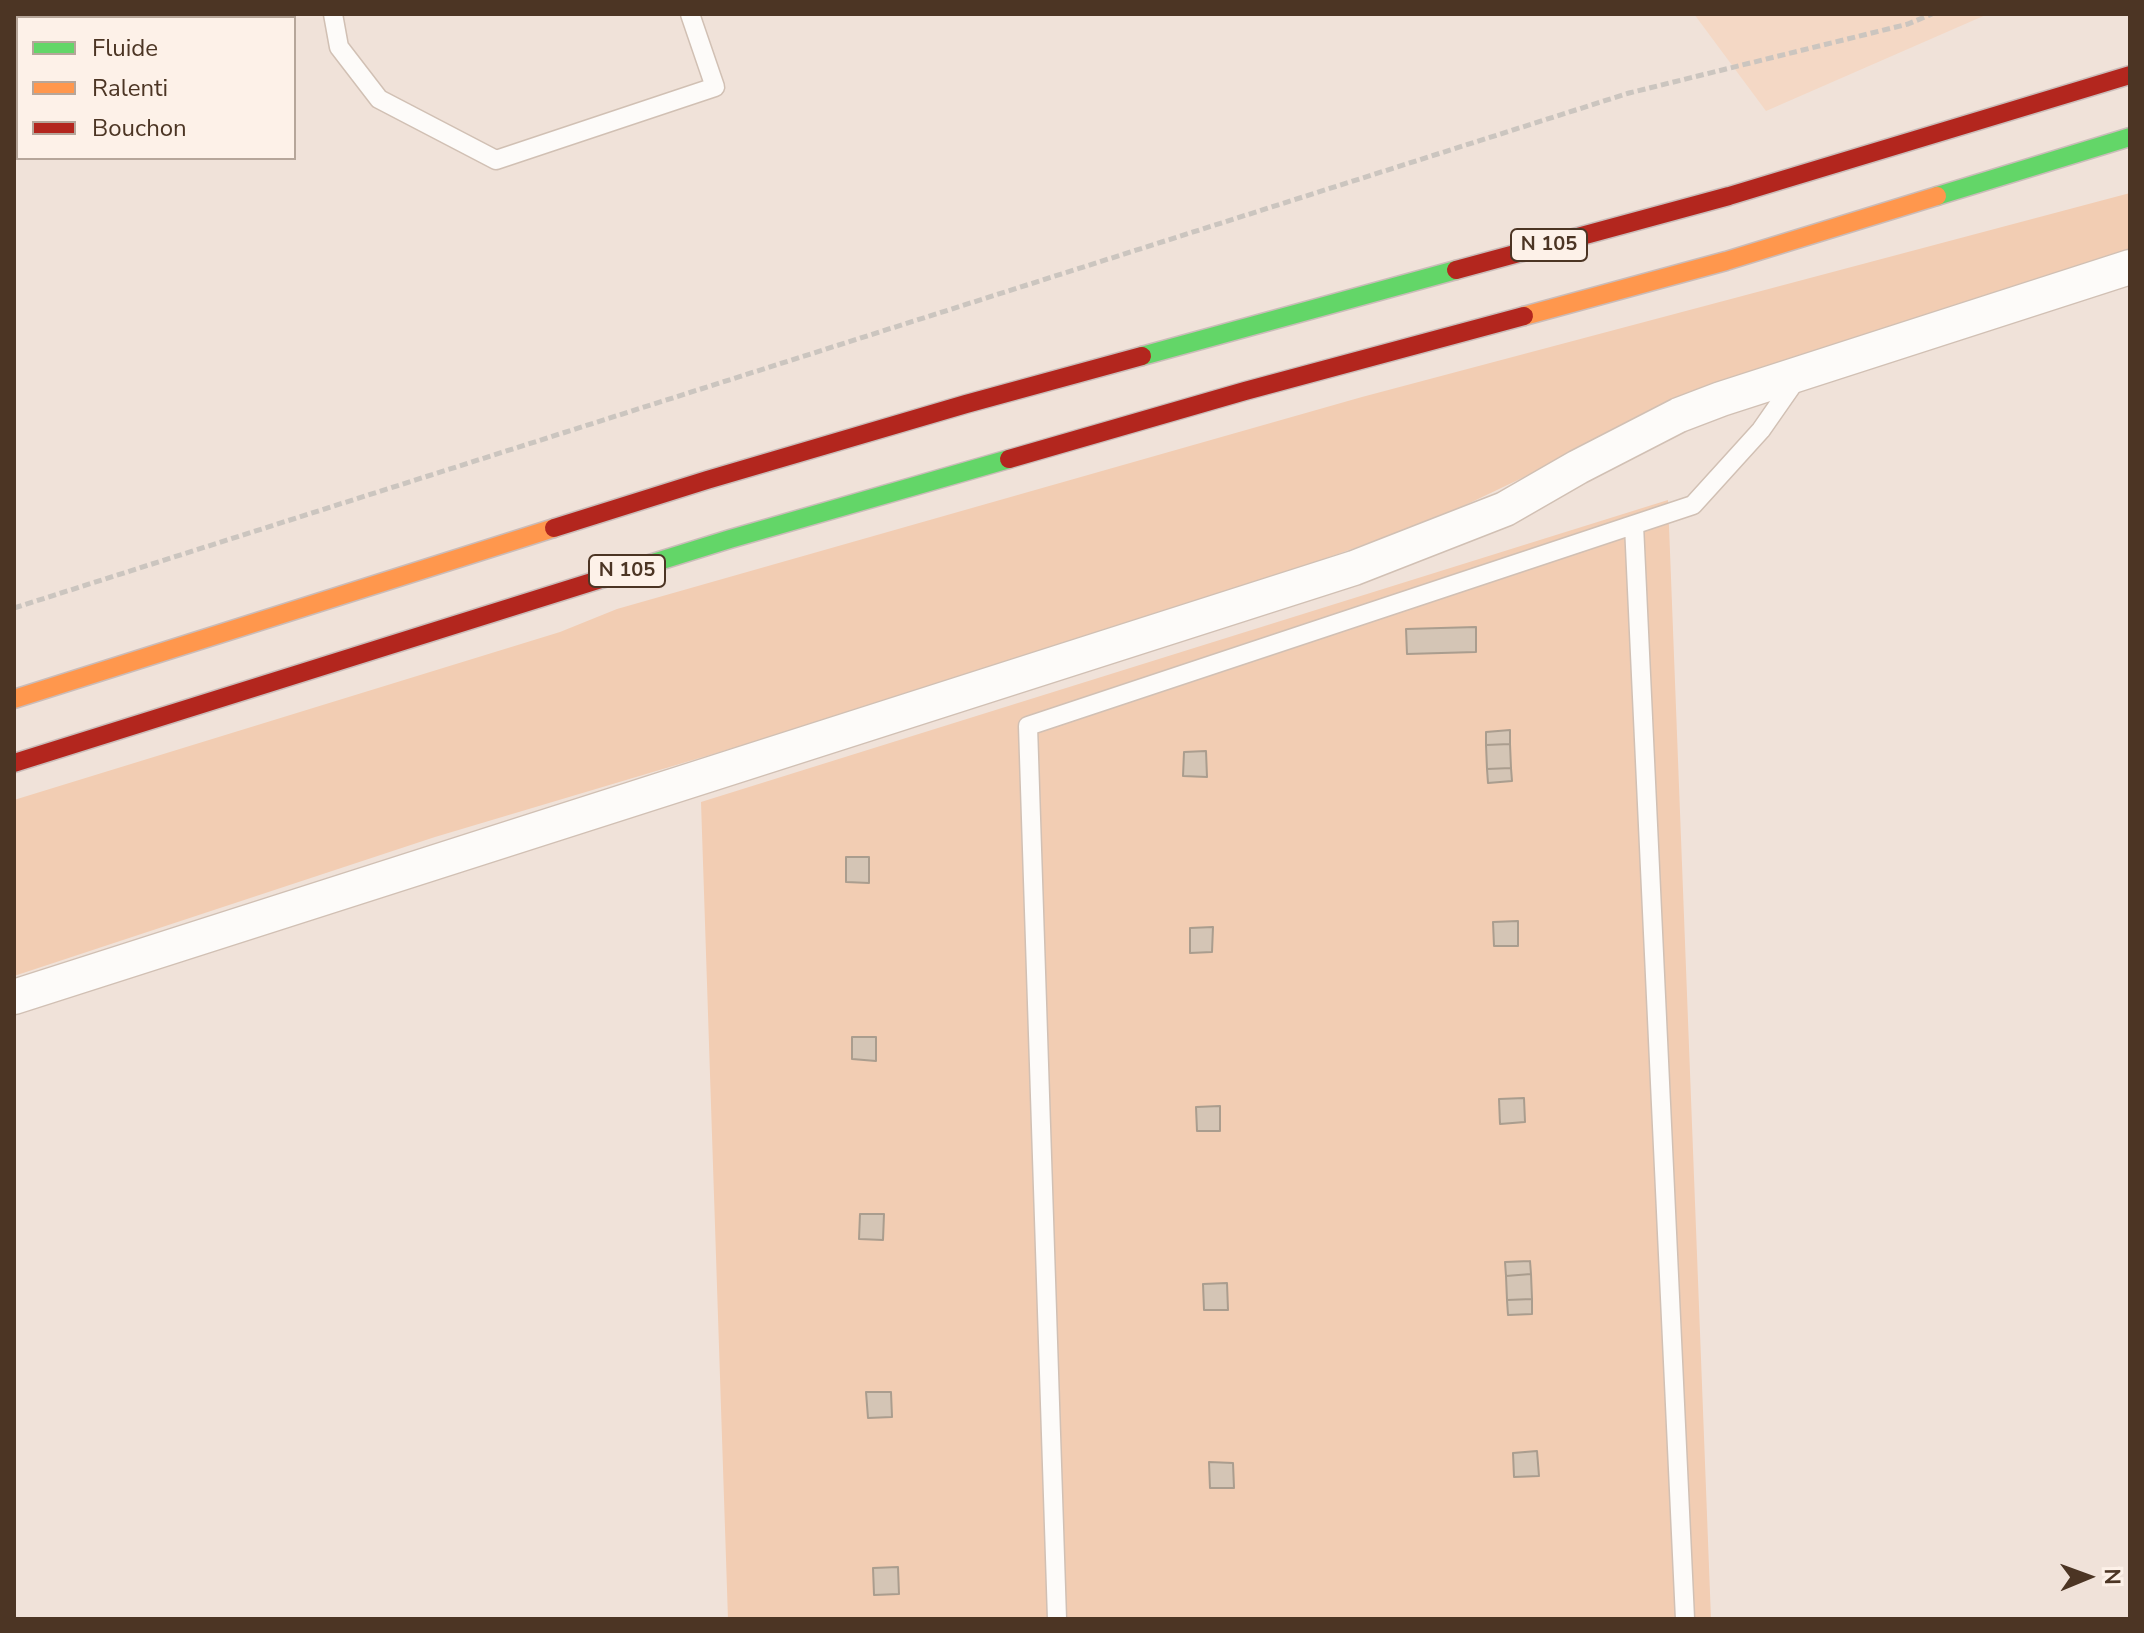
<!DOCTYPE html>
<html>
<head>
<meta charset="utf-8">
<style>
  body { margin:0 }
  #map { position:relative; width:2144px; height:1633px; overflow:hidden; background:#f0e2d9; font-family:"Nunito Sans",sans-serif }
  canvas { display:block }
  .frame { position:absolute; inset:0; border:16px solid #4c3524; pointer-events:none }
  .legend { position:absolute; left:16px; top:16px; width:280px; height:144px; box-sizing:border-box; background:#fdf1e8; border:2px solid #b6a69a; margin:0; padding:10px 14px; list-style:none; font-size:24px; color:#4c3524 }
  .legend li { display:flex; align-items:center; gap:16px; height:40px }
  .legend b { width:40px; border:2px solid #b6a69a }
  .north { position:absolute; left:2048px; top:1537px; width:80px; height:80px; -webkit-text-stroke:6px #fdf1e8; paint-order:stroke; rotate:89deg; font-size:22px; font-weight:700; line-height:32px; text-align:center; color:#4c3524 }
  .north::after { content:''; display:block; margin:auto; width:28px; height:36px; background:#4c3524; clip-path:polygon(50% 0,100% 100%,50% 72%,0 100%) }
</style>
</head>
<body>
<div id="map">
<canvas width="2144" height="1633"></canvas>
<div class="frame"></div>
<ul class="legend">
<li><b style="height:10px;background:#63d668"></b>Fluide</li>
<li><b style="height:10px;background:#ff974d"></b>Ralenti</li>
<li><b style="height:10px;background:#b3261e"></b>Bouchon</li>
</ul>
<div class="north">N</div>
</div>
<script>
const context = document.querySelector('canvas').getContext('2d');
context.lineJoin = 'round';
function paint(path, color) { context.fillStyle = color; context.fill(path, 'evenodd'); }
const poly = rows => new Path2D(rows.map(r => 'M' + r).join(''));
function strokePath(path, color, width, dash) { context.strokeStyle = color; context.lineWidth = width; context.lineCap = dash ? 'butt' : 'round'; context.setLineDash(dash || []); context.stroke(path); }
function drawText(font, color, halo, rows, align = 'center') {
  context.font = font + ' "Nunito Sans",sans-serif'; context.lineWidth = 7; context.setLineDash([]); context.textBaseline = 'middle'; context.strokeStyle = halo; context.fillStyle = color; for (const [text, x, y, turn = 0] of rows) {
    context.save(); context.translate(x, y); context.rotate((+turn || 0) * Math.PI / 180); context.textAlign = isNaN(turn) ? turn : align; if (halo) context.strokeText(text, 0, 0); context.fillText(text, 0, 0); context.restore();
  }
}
const built = poly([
  [1694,14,1988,14,1766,111]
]);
const green = poly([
  [2130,193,2130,255,1719,384,1432,521,1215,597,921,692,435,837,14,976,14,800,560,632,617,609,1362,397],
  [1668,500,1711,1619,728,1619,701,802]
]);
const building = poly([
  [1476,627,1476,652,1407,654,1406,629,1476,627],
  [1510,730,1510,744,1486,745,1486,732,1510,730],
  [1510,744,1511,768,1487,769,1486,745,1510,744],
  [1206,751,1207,777,1183,776,1184,752,1206,751],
  [1511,768,1512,781,1488,783,1487,769,1511,768],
  [846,857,869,857,869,883,846,882,846,857],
  [1518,921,1518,946,1494,946,1493,922,1518,921],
  [1213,927,1212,952,1190,953,1190,928,1213,927],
  [852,1037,876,1037,876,1061,852,1059,852,1037],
  [1524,1098,1525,1122,1500,1124,1499,1099,1524,1098],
  [1220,1106,1220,1131,1197,1131,1196,1107,1220,1106],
  [860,1214,884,1214,883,1240,859,1239,860,1214],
  [1530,1261,1531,1274,1506,1276,1505,1262,1530,1261],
  [1531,1274,1532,1299,1507,1300,1506,1276,1531,1274],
  [1227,1283,1228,1310,1204,1310,1203,1284,1227,1283],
  [1532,1299,1532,1314,1508,1315,1507,1300,1532,1299],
  [866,1392,891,1392,892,1417,868,1418,866,1392],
  [1537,1451,1539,1476,1514,1477,1513,1453,1537,1451],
  [1209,1462,1233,1463,1234,1488,1210,1488,1209,1462],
  [898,1567,899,1594,874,1595,873,1568,898,1567]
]);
const path = poly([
  [14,608,1629,93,1908,24,1932,14]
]);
const lane = poly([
  [333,14,339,47,379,99,496,160,715,87,690,14],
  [1634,525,1685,1619],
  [1057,1619,1028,726,1693,505,1761,430,1798,377]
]);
const street = poly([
  [14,997,1354,568,1505,509,1578,467,1679,415,1721,399,2130,267]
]);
const fast = poly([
  [1937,196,2130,137],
  [1142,356,1456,270],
  [614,575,730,539,1009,459]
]);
const slow = poly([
  [1524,316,1726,261,1937,196],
  [14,699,554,528]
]);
const jam = poly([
  [1456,270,1729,196,2130,75],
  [1009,459,1245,391,1524,316],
  [554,528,707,480,966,404,1142,356],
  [14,763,614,575]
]);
const shields = [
  [1549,245,76],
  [627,571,76]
];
const shieldNames = [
  ["N 105",1549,245],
  ["N 105",627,571]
];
paint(built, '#f4d8c5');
paint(green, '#f2cdb3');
paint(building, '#d4c5b5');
strokePath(building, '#aa9d8e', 2);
strokePath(lane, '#d1c0b4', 21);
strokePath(street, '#d1c0b4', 37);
strokePath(fast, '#cabcb9', 21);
strokePath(slow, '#cabcb9', 21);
strokePath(jam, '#cabcb9', 21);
strokePath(path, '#cbc5bf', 5, [8, 4]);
strokePath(lane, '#fdfbf9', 18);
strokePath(street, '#fdfbf9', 34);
strokePath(fast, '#63d668', 18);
strokePath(slow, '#ff974d', 18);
strokePath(jam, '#b3261e', 18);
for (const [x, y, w] of shields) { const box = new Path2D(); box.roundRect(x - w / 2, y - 16, w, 32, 6); context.fillStyle = '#fdf1e8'; context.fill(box); strokePath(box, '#4c3524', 2); }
drawText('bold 20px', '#4c3524', null, shieldNames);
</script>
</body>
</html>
